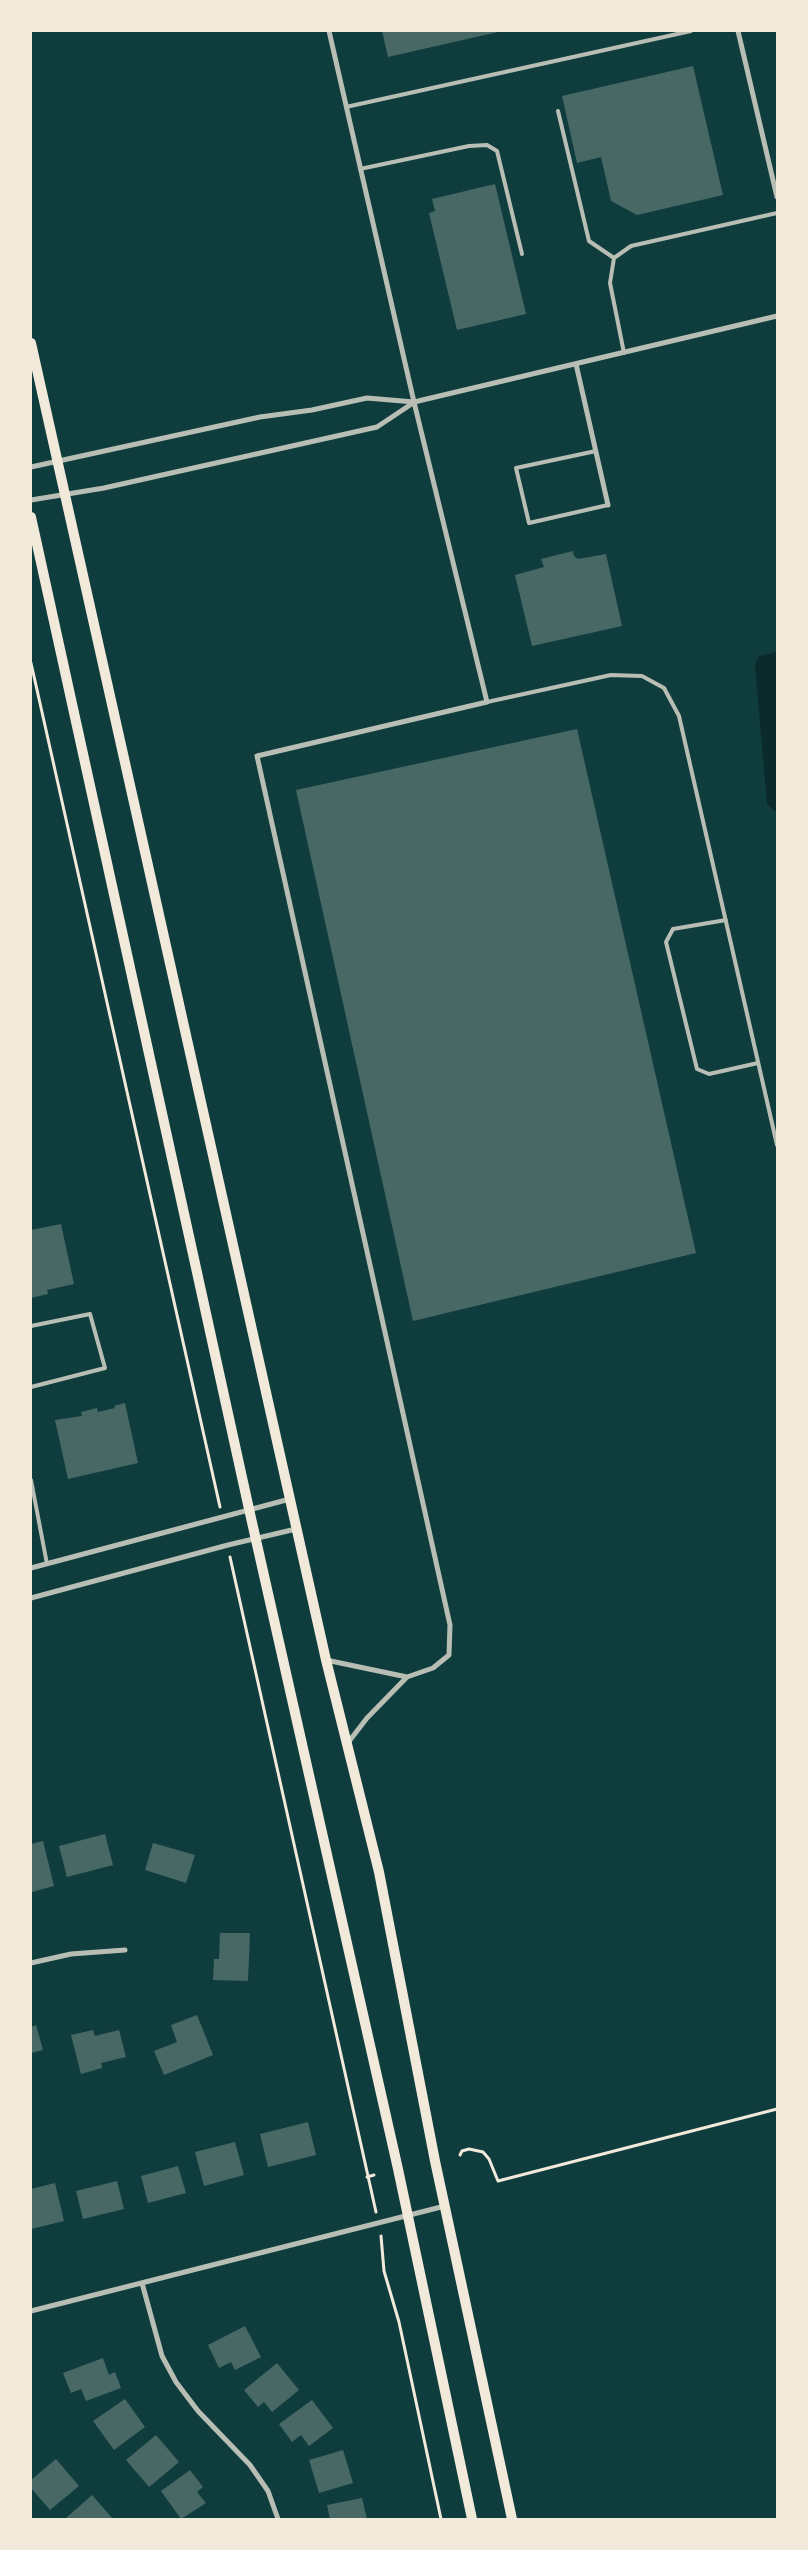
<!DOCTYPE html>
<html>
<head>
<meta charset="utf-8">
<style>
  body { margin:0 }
  #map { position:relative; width:808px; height:2550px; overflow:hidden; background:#0f3d3e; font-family:"Zilla Slab",serif }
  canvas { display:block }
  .frame { position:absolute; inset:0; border:32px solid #f1e9da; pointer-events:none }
</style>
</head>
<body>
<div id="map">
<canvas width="808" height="2550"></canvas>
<div class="frame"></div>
</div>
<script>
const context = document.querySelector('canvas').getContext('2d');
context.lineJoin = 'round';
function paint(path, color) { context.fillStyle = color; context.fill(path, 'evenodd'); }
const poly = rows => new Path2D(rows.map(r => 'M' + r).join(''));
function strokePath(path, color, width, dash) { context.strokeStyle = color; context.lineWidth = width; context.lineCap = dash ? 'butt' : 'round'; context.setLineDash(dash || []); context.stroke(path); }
const water = poly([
  [777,652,777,813,767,804,755,665,759,656]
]);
const building = poly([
  [382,31,497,31,498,32,388,57],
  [693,66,723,195,637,215,611,201,601,157,577,163,562,96],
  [495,184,526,314,457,330,429,213,435,211,432,199],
  [573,551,574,556,578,559,606,554,622,626,532,646,515,575,544,567,541,559],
  [577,729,696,1253,413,1321,296,790],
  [61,1224,74,1284,47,1290,48,1294,31,1298,31,1230],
  [125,1403,138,1463,68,1479,55,1420,82,1416,81,1412,97,1408,98,1412,115,1408,114,1406],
  [105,1834,113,1865,67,1877,59,1846],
  [43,1841,54,1886,32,1892,31,1844],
  [153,1843,195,1855,186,1883,145,1870],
  [220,1933,250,1933,248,1981,213,1980,214,1959,219,1959],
  [197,2015,213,2055,164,2075,154,2051,177,2042,171,2025],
  [36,2025,43,2050,31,2053,31,2027],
  [93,2030,95,2036,119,2030,126,2057,101,2063,102,2068,81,2074,71,2035],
  [308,2122,316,2155,268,2167,260,2134],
  [235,2142,244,2175,204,2186,195,2152],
  [178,2166,186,2193,148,2203,141,2176],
  [117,2181,124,2209,83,2219,76,2191],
  [55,2183,64,2221,31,2229,31,2189],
  [245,2326,261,2357,235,2370,231,2362,219,2368,208,2345],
  [103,2358,109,2375,115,2372,121,2388,86,2401,81,2389,71,2393,63,2373],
  [277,2363,299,2390,272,2412,264,2402,258,2407,244,2390],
  [125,2399,145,2427,114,2450,93,2421],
  [312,2400,333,2428,309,2446,301,2435,292,2442,279,2424],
  [156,2435,179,2462,149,2487,126,2460],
  [343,2450,353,2483,319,2493,309,2460],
  [56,2459,79,2486,50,2510,31,2488,31,2480],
  [190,2470,203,2487,197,2492,206,2503,181,2519,161,2491],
  [92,2495,113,2519,65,2519],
  [362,2498,367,2519,330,2519,327,2505]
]);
const path = poly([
  [31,663,220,1507],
  [230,1557,376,2212],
  [460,2155,462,2151,469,2149,483,2152,489,2159,498,2181,777,2109],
  [367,2177,374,2175],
  [381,2236,384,2271,399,2322,441,2519]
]);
const service = poly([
  [346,107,691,31],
  [558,111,589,241,614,258],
  [360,169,469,146,487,145,497,151,522,254],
  [624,353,610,283,614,258,631,246,777,213],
  [596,451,516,468,529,523,608,505],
  [487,702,611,675,642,676,664,688,679,716,777,1145],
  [726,920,673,929,666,942,697,1069,709,1074,758,1063],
  [31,1326,90,1314,105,1368,31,1387],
  [31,1480,47,1564]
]);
const minor = poly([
  [329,31,414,402,487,702,257,756,450,1625,449,1655,433,1668,407,1677,367,1718,347,1744],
  [738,31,777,197],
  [576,364,608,505],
  [31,467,260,417,312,410,367,398,414,402,777,316],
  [31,500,104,488,377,427,413,403],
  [31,1568,290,1499],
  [31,1598,228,1545,296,1529],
  [326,1660,407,1677],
  [31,1963,71,1954,125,1950],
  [142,2283,162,2356,176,2382,198,2411,250,2465,268,2491,278,2519],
  [31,2311,445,2206]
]);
const secondary = poly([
  [31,343,326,1660,379,1872,435,2161,512,2519],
  [31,517,249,1509,398,2169,472,2519]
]);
paint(water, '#0a2a2b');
paint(building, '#486865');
strokePath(path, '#f1e9da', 3);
strokePath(service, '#b8beb3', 4);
strokePath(minor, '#b8beb3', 5);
strokePath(secondary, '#f1e9da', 10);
</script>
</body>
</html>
